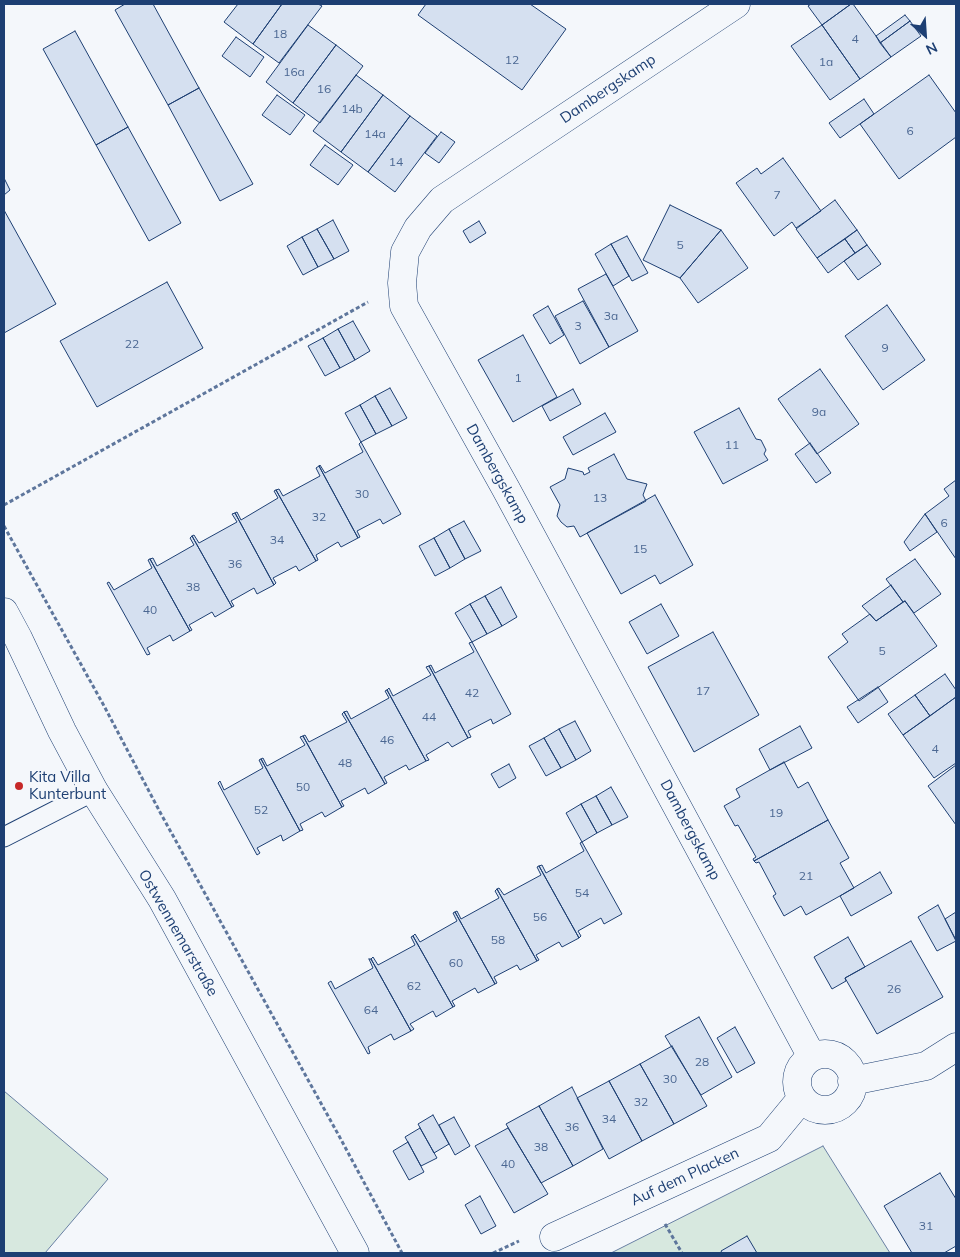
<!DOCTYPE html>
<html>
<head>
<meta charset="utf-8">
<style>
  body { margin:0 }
  #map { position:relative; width:960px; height:1257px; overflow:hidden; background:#f4f7fb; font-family:Mulish,sans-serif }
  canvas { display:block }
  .frame { position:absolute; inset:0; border:5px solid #1d3f73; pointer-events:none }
  .north { position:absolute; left:900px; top:10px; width:50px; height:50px; -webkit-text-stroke:4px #f4f7fb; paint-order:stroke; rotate:154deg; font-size:14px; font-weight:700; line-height:20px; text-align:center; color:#1d3f73 }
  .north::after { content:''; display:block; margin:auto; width:18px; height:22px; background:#1d3f73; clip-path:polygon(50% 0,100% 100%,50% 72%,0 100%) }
</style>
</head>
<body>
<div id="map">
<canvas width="960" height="1257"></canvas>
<div class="frame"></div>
<div class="north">N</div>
</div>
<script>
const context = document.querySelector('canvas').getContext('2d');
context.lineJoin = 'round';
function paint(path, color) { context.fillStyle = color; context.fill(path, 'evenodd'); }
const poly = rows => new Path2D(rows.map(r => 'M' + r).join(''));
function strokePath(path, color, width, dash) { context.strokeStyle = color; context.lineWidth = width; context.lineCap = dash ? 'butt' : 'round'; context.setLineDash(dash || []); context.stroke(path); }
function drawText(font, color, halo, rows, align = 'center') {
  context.font = font + ' Mulish,sans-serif'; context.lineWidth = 4; context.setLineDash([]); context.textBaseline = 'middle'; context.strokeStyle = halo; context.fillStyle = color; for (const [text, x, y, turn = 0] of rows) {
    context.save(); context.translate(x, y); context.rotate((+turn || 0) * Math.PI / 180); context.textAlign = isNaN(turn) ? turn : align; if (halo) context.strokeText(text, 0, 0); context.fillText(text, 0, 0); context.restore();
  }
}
const green = poly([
  [4,1091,108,1179,45,1253,4,1253,4,1091],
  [823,1146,890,1253,611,1253,823,1146]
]);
const building = poly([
  [125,4,153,4,199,88,168,105,115,10,125,4],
  [238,4,282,4,253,44,224,22,238,4],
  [282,4,318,4,322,6,279,63,253,44,282,4],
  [426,4,530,4,566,29,522,90,418,15,426,4],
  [811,4,851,4,822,25,808,6,811,4],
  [851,4,853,4,891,57,860,79,822,25,851,4],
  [905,15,910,21,880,43,876,36,905,15],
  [910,21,921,36,891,57,880,43,910,21],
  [308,25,336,45,293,103,266,82,308,25],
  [822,25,860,79,830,100,791,46,822,25],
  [75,31,128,127,96,145,43,49,75,31],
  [236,37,264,57,250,77,222,56,236,37],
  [336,45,363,66,320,123,293,103,336,45],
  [356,75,383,95,341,152,313,131,356,75],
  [929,75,956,113,956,137,899,179,860,124,929,75],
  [199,88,253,184,220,201,168,105,199,88],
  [277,95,305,115,290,135,262,115,277,95],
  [383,95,410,116,368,172,341,152,383,95],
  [864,99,874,114,840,138,829,123,864,99],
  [410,116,437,136,395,192,368,172,410,116],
  [128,127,181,223,149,241,96,145,128,127],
  [441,132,455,142,439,163,425,153,441,132],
  [325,145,353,165,338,185,310,165,325,145],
  [783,158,821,211,796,228,792,222,774,236,736,183,757,168,761,174,783,158],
  [4,178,10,190,4,195,4,178],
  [835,200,857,230,817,258,796,229,835,200],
  [670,205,721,230,680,278,643,260,670,205],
  [4,210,56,304,4,333,4,210],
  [333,220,349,251,334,259,317,229,333,220],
  [479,221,486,233,470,243,463,231,479,221],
  [317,229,334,259,318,267,302,237,317,229],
  [721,230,748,268,698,303,680,278,721,230],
  [857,230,867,245,855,253,845,239,857,230],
  [627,236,648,273,632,281,611,244,627,236],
  [302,237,318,267,303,275,287,246,302,237],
  [845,239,855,253,828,273,817,258,845,239],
  [611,244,629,276,613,286,595,254,611,244],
  [867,245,881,264,858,280,844,261,867,245],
  [606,274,638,331,609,347,578,289,606,274],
  [167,282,203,348,97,407,60,341,167,282],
  [583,301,609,347,580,364,555,316,583,301],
  [887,305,925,360,883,390,845,336,887,305],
  [548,306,564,335,550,344,533,315,548,306],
  [353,321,370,351,355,360,338,329,353,321],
  [338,329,355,360,340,368,323,338,338,329],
  [523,335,557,397,513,422,478,360,523,335],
  [323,338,340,368,325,376,308,346,323,338],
  [820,369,859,424,817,454,778,399,820,369],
  [390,388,407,418,392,426,375,396,390,388],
  [573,389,581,404,550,421,542,406,573,389],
  [375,396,392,426,376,434,360,405,375,396],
  [360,405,376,434,361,442,345,413,360,405],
  [739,408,756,439,761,440,766,450,764,454,768,460,723,484,694,432,739,408],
  [605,413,616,432,573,455,563,437,605,413],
  [361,442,401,514,383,524,380,519,357,531,360,537,358,538,319,466,320,465,325,473,363,452,359,444,361,442],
  [810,443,831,473,816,483,795,454,810,443],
  [614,454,627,479,647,484,643,495,646,501,580,537,574,526,567,527,561,522,557,516,560,505,550,487,565,479,568,468,583,472,584,475,590,472,588,468,614,454],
  [319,466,358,538,341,547,338,542,316,555,318,560,316,561,276,490,279,489,283,496,320,476,316,468,319,466],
  [956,480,956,559,925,514,949,496,944,489,956,480],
  [276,490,316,561,299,571,296,566,273,578,276,583,274,585,235,513,237,512,241,520,278,498,274,491,276,490],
  [655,495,693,565,660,584,655,575,621,594,587,533,655,495],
  [235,513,274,585,257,594,254,588,231,601,234,606,232,607,192,536,194,535,199,543,237,522,232,514,235,513],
  [925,514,937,532,910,551,904,542,925,514],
  [464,521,481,551,465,559,449,529,464,521],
  [449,529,465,559,450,568,434,538,449,529],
  [192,536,232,607,215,617,212,612,189,625,192,630,190,631,150,559,153,558,157,566,194,545,190,538,192,536],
  [434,538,450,568,435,576,419,546,434,538],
  [150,559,190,631,173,641,170,635,147,648,150,654,147,655,107,583,109,582,114,590,152,568,148,560,150,559],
  [915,559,941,594,914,613,905,601,903,602,886,579,915,559],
  [891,585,903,602,876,621,862,606,891,585],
  [501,587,517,617,502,626,485,596,501,587],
  [485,596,502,626,487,634,470,604,485,596],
  [905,601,937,646,859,701,828,657,848,642,842,634,870,614,876,621,905,601],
  [470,604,487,634,472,642,455,613,470,604],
  [661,604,679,636,647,654,629,622,661,604],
  [713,632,759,715,694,752,648,667,713,632],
  [472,642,511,714,493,724,491,719,468,731,471,737,468,738,429,666,431,665,435,673,474,652,469,643,472,642],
  [429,666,468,738,452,747,448,742,426,755,429,760,426,761,387,690,389,688,393,696,431,675,426,667,429,666],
  [945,674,956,690,956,697,930,716,915,695,945,674],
  [878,687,888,702,858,723,847,707,878,687],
  [387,690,426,761,409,770,406,765,384,777,387,783,385,784,344,712,347,711,351,719,389,698,385,691,387,690],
  [915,695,930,716,903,735,888,714,915,695],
  [956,697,956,763,934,778,903,735,956,697],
  [344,712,385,784,368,794,365,788,341,801,344,806,342,807,303,736,305,735,309,742,347,722,342,714,344,712],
  [575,721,591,751,576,760,559,729,575,721],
  [800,726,812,748,770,770,759,749,800,726],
  [559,729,576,760,561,768,544,738,559,729],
  [303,736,342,807,325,817,322,812,300,824,303,830,300,831,261,759,263,758,267,766,305,745,300,737,303,736],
  [544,738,561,768,546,776,529,746,544,738],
  [261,759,300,831,283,841,281,835,257,848,260,853,257,855,218,783,220,781,224,790,263,768,259,760,261,759],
  [784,762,798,788,808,782,828,820,754,861,753,859,756,857,738,825,735,826,724,806,740,797,736,789,784,762],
  [509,764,516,778,499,788,491,774,509,764],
  [956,765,956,825,928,786,956,765],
  [611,787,628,817,612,825,596,796,611,787],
  [596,796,612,825,597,833,581,804,596,796],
  [581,804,597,833,582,842,566,813,581,804],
  [828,820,849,858,840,863,854,888,806,915,801,906,784,916,773,896,776,894,759,862,756,863,754,861,828,820],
  [582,842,622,914,604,924,601,918,578,931,581,936,579,938,539,866,542,865,546,873,584,851,580,843,582,842],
  [539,866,579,938,562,947,559,942,536,955,539,960,537,961,497,889,499,888,504,895,541,875,537,867,539,866],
  [880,872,892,893,851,916,840,896,880,872],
  [497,889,537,961,520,970,517,965,494,977,497,983,495,984,455,912,457,911,461,919,499,898,495,891,497,889],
  [938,905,956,941,937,951,918,917,938,905],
  [455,912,495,984,478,993,475,988,452,1001,455,1006,453,1007,413,936,415,934,420,942,457,921,453,913,455,912],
  [956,912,956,940,945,919,956,912],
  [413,936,453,1007,436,1017,433,1011,410,1024,414,1029,411,1031,371,959,373,957,378,965,415,945,411,937,413,936],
  [848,937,865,967,845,978,846,981,832,989,814,957,848,937],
  [911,941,943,997,877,1034,845,978,911,941],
  [369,959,371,959,411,1031,394,1040,391,1034,368,1047,370,1053,368,1054,328,983,331,981,335,989,373,968,369,959],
  [699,1017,732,1077,701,1095,665,1036,699,1017],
  [735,1027,755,1063,737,1073,717,1038,735,1027],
  [672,1046,707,1106,674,1124,640,1064,672,1046],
  [640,1064,674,1124,642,1141,609,1081,640,1064],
  [609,1081,642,1141,609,1159,577,1098,609,1081],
  [572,1087,603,1149,573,1166,539,1106,572,1087],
  [539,1106,573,1166,541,1183,506,1124,539,1106],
  [433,1115,449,1144,434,1153,418,1124,433,1115],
  [454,1117,470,1146,455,1155,439,1125,454,1117],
  [420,1128,437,1158,421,1166,405,1137,420,1128],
  [508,1128,548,1194,514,1213,475,1146,508,1128],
  [408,1142,424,1172,409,1180,393,1151,408,1142],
  [940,1173,956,1199,956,1246,944,1253,912,1253,884,1206,940,1173],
  [480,1196,496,1226,481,1234,465,1205,480,1196],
  [747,1236,757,1253,722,1253,721,1251,747,1236]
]);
const path = poly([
  [4,505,368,302],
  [4,526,103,704,161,814,338,1134,402,1253],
  [665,1224,682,1253],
  [493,1253,519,1241]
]);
const service = poly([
  [4,837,94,791]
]);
const minor = poly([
  [736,4,442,200,418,228,405,252,402,283,404,306,506,489,812,1057],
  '797 1082a28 28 0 1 1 56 0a28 28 0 1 1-56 0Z',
  [852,1081,926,1066,956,1047],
  [554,1237,769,1138,802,1098]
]);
const tertiary = poly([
  [4,612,18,638,62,731,94,791,162,899,355,1253]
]);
const markers = [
  [19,786,5,"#c62828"]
];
const numberNames = [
  ["18",280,34],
  ["4",855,39],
  ["12",512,60],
  ["1a",826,62],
  ["16a",294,72],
  ["16",324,89],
  ["14b",352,109],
  ["6",910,131],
  ["14a",375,134],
  ["14",396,162],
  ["7",777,195],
  ["5",680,245],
  ["3a",611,316],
  ["3",578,326],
  ["22",132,344],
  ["9",885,348],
  ["1",518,378],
  ["9a",819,412],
  ["11",732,445],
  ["30",362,494],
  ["13",600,498],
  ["32",319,517],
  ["6",944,523],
  ["34",277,540],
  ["15",640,549],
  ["36",235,564],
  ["38",193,587],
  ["40",150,610],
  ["5",882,651],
  ["17",703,691],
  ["42",472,693],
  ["44",429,717],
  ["46",387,740],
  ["4",935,749],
  ["48",345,763],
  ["50",303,787],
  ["52",261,810],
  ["19",776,813],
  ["21",806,876],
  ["54",582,893],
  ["56",540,917],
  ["58",498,940],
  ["60",456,963],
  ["62",414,986],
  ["26",894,989],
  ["64",371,1010],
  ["28",702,1062],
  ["30",670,1079],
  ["32",641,1102],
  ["34",609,1119],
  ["36",572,1127],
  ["38",541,1147],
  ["40",508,1164],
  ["31",926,1226]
];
const streetNames = [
  ["Dambergskamp",608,89,-34],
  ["Dambergskamp",497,474,61],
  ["Dambergskamp",690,830,62],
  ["Ostwennemarstraße",178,933,60],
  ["Auf dem Placken",685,1177,-25]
];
const poiNames = [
  ["Kita Villa",29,777],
  ["Kunterbunt",29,794]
];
paint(green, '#d7e8df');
strokePath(green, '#687fa3', 1);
paint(building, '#d5e0f0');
strokePath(building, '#1d3f73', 1);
strokePath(service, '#1d3f73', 21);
strokePath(minor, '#1d3f73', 29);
strokePath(tertiary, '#1d3f73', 29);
strokePath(path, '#5e769c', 3, [4, 2.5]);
strokePath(service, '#f4f7fb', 19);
strokePath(minor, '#f4f7fb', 28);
strokePath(tertiary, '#f4f7fb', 28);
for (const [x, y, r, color] of markers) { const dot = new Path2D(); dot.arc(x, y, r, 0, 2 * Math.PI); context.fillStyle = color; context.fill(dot); strokePath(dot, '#f4f7fb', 2); }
drawText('12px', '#4b6792', null, numberNames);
drawText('15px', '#1d3f73', '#f4f7fb', streetNames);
drawText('15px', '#1d3f73', '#f4f7fb', poiNames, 'left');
</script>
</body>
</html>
